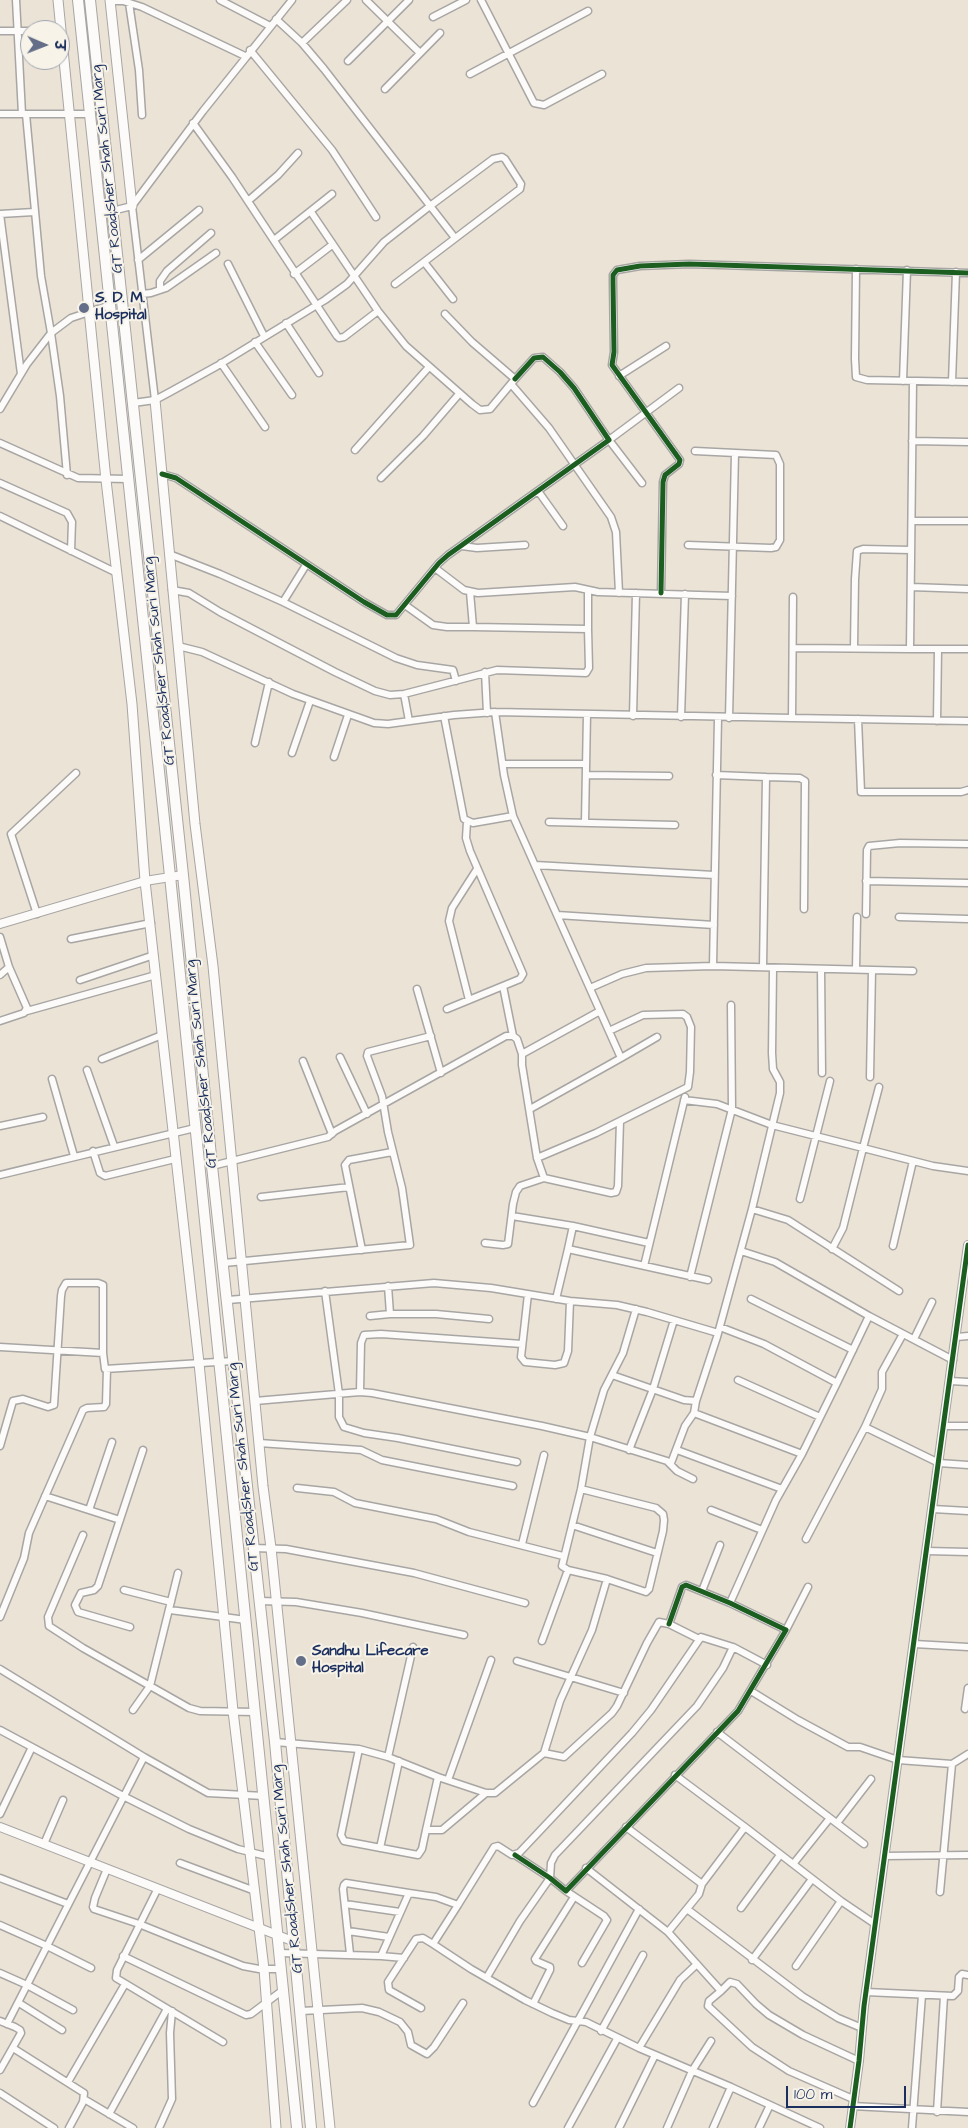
<!DOCTYPE html>
<html>
<head>
<meta charset="utf-8">
<style>
  body { margin:0 }
  #map { position:relative; width:968px; height:2128px; overflow:hidden; background:#ebe3d6; font-family:"Architects Daughter","Playpen Sans Deva",sans-serif }
  canvas { display:block }
  .north { position:absolute; left:20px; top:20px; width:50px; height:50px; box-sizing:border-box; background:#f7f3e8; border:1px solid #9fa5b1; border-radius:50%; rotate:91deg; font-size:14px; font-weight:700; line-height:20px; text-align:center; color:#1b2f5e }
  .north::after { content:''; display:block; margin:auto; width:18px; height:22px; background:#646e88; clip-path:polygon(50% 0,100% 100%,50% 72%,0 100%) }
  .scale { position:absolute; left:786px; top:2086px; width:120px; height:22px; box-sizing:border-box; border:2px solid #1b2f5e; border-top:0; padding-left:6px; font-size:15px; line-height:18px; white-space:nowrap; color:#1b2f5e; -webkit-text-stroke:4px #f7f3e8; paint-order:stroke }
</style>
</head>
<body>
<div id="map">
<canvas width="968" height="2128"></canvas>
<div class="north">उ</div>
<div class="scale">100 m</div>
</div>
<script>
const context = document.querySelector('canvas').getContext('2d');
context.lineJoin = 'round';
const poly = rows => new Path2D(rows.map(r => 'M' + r).join(''));
function strokePath(path, color, width, dash) { context.strokeStyle = color; context.lineWidth = width; context.lineCap = dash ? 'butt' : 'round'; context.setLineDash(dash || []); context.stroke(path); }
function drawText(font, color, halo, rows, align = 'center') {
  context.font = font + ' "Architects Daughter",sans-serif'; context.lineWidth = 4; context.setLineDash([]); context.textBaseline = 'middle'; context.strokeStyle = halo; context.fillStyle = color; for (const [text, x, y, turn = 0] of rows) {
    context.save(); context.translate(x, y); context.rotate((+turn || 0) * Math.PI / 180); context.textAlign = isNaN(turn) ? turn : align; if (halo) context.strokeText(text, 0, 0); context.fillText(text, 0, 0); context.restore();
  }
}
const minor = poly([
  [16,0,22,114],
  [220,0,270,26],
  [366,0,420,53],
  [481,0,534,103,544,105,602,74],
  [110,1,123,1,142,7,245,56],
  [129,3,139,70,142,115],
  [433,17,466,0],
  [276,19,302,43,324,69,455,238],
  [0,31,30,31],
  [302,43,347,0],
  [250,50,332,150,376,217],
  [348,61,409,0],
  [470,74,588,11],
  [385,89,440,33],
  [0,114,90,114],
  [193,123,232,177,337,336,339,338,344,337,378,311],
  [248,201,278,175,298,153],
  [132,206,155,400],
  [311,212,378,311,406,346,472,404,480,410,490,409,515,379,472,342,445,314],
  [100,214,132,206,203,111,292,0],
  [274,240,332,194],
  [138,260,199,210],
  [424,262,453,299],
  [228,264,264,336],
  [856,269,855,359,856,377,867,380,968,382],
  [294,274,332,245],
  [160,290,160,281,167,271,211,233],
  [142,294,151,293,166,288,216,253],
  [286,323,319,373],
  [255,342,292,395],
  [221,363,265,427],
  [21,374,0,214,34,212],
  [619,376,666,346],
  [903,381,907,270],
  [952,382,956,272],
  [511,384,549,428,611,517,616,532,619,593],
  [133,403,155,400,170,392,217,366,325,300,347,284,384,242,430,206,493,159,502,157,505,159,521,184,520,189,395,284],
  [0,409,27,364,51,333,41,276,26,114],
  [912,441,968,442],
  [0,443,78,478,128,479],
  [355,450,429,367],
  [162,474,176,478,364,602,387,615,396,615,439,563,448,555,609,440,574,388,560,372,543,357,534,358,515,379],
  [67,475,60,396,51,333,71,318,110,305],
  [381,478,423,436,459,394],
  [0,483,67,513,72,522,71,551],
  [642,483,609,440,679,388],
  [538,491,563,526],
  [0,516,117,573],
  [912,521,968,521],
  [688,545,771,548,776,547,780,540,780,464,776,455,695,451],
  [462,546,477,548,525,545],
  [169,554,220,574,283,602,396,658,417,665,453,670,456,681],
  [435,568,464,590,478,593,575,587,598,592,732,596],
  [911,587,968,589],
  [172,590,189,593,220,612,335,672,375,691,390,695,404,694,497,670,586,673,589,668,588,629],
  [470,592,473,627,588,629,588,590],
  [661,593,663,482,665,475,679,464,680,460,612,365,614,352,613,283,613,275,617,270,640,266,689,264,968,273],
  [283,602,306,565],
  [405,605,433,625,447,627,473,627],
  [178,646,202,652,293,694,374,723,388,724,454,715,495,712,504,775,513,816,557,915],
  [793,648,910,649,913,381],
  [854,648,855,579,857,551,863,549,911,550],
  [910,649,968,649],
  [485,672,487,713],
  [404,694,409,721],
  [495,712,792,718,793,597],
  [444,716,464,819,473,823,513,816],
  [633,716,636,593],
  [681,717,685,594],
  [718,718,713,966,913,971],
  [729,718,735,453],
  [792,718,968,721],
  [858,719,861,792,961,792,968,790],
  [937,721,938,649],
  [255,743,269,682],
  [292,753,310,701],
  [334,757,348,715],
  [503,764,586,764],
  [586,775,669,776],
  [716,775,766,777,763,967],
  [766,777,800,778,805,781,804,909],
  [549,822,675,825],
  [585,822,587,714],
  [535,865,714,875],
  [866,881,968,883],
  [37,914,11,834,76,773],
  [866,914,867,850,869,846,900,843,968,844],
  [899,917,968,919],
  [0,937,9,967,27,1008,24,1013,0,1021],
  [71,939,151,923],
  [821,969,822,1073],
  [856,969,857,917],
  [0,975,9,967],
  [80,980,154,955],
  [503,986,513,1036],
  [590,988,622,974,646,968,713,966],
  [417,989,441,1073],
  [469,1000,449,921,452,908,477,869],
  [447,1009,520,979,523,974,470,851,466,838,467,822],
  [27,1011,156,975],
  [600,1011,621,1058,657,1037],
  [340,1057,367,1114],
  [102,1059,162,1035],
  [303,1061,332,1134],
  [87,1070,114,1146],
  [870,1077,872,970],
  [52,1079,74,1156],
  [879,1087,863,1148,933,1166,968,1171],
  [684,1100,717,1104,772,1125,863,1148,843,1228,832,1249],
  [530,1109,621,1058],
  [0,1126,43,1117],
  [93,1151,100,1173,105,1176,175,1159],
  [537,1158,596,1133,688,1087,690,1072,691,1027,687,1017,683,1014,643,1015,609,1031],
  [212,1166,328,1137,335,1131,506,1036,513,1036,517,1039,522,1054],
  [0,1175,195,1128],
  [544,1178,537,1158,522,1065,522,1054,600,1011,557,915,714,925],
  [261,1197,349,1187],
  [800,1199,830,1081],
  [752,1209,788,1220,899,1291],
  [512,1216,573,1226,649,1243],
  [485,1243,503,1245,508,1244,513,1204,516,1192,520,1186,544,1178,611,1193,616,1192,618,1186,620,1121],
  [893,1246,913,1161],
  [568,1249,573,1226],
  [362,1250,345,1165,349,1160,392,1152],
  [741,1251,775,1262,869,1316,837,1383],
  [224,1263,410,1245,402,1188,388,1132,382,1096,367,1056,368,1052,431,1036],
  [644,1266,685,1097],
  [690,1277,732,1109,731,1005],
  [388,1286,390,1314],
  [325,1291,339,1394,339,1417,344,1427,364,1433,398,1438,517,1462],
  [528,1294,521,1357,525,1362,555,1365,564,1363,568,1351,570,1301],
  [556,1299,568,1249,708,1280],
  [751,1299,853,1350],
  [228,1300,434,1283,491,1288,570,1301,617,1305,647,1312,718,1333],
  [370,1316,390,1314,436,1314,489,1319],
  [869,1316,953,1360],
  [720,1327,764,1344,837,1383,802,1454],
  [957,1337,968,1336],
  [914,1339,932,1302],
  [0,1347,103,1353],
  [612,1375,684,1400,696,1401],
  [738,1380,820,1417],
  [950,1381,968,1382],
  [360,1392,361,1343,364,1335,381,1334,522,1344],
  [255,1401,360,1392,372,1393,542,1426,590,1437,604,1390,623,1353,636,1309],
  [694,1413,802,1454,776,1500,730,1603],
  [944,1426,968,1426],
  [865,1427,939,1463,968,1465],
  [259,1443,361,1450,382,1460,513,1486],
  [0,1446,13,1401,23,1399,48,1407,54,1405,61,1296,62,1290,66,1283,98,1283,103,1285,103,1353,105,1369,233,1361],
  [629,1450,653,1389,674,1320],
  [677,1450,782,1489],
  [671,1463,685,1426,694,1413,696,1401,717,1337,752,1209,780,1093,780,1082,773,1069,772,1053,773,969],
  [297,1488,334,1492,355,1503,436,1519,469,1532,563,1556],
  [581,1489,656,1508,663,1514,664,1520,663,1531,649,1589,646,1592,607,1579,568,1570,562,1566,581,1489,590,1437,667,1461,677,1471,693,1479],
  [45,1496,120,1520],
  [933,1509,968,1511],
  [89,1510,112,1442],
  [711,1510,762,1530],
  [572,1525,657,1553],
  [83,1535,48,1617,49,1626,83,1648,189,1708,200,1711,255,1712],
  [806,1539,865,1427,882,1389,882,1372,903,1334],
  [522,1544,544,1455],
  [253,1548,286,1549,414,1573,525,1603],
  [927,1551,968,1552],
  [124,1590,171,1602],
  [702,1591,720,1545],
  [259,1601,296,1602,362,1613,464,1635],
  [170,1610,246,1620],
  [0,1617,24,1558,29,1533,83,1410,87,1408,104,1407,106,1404,107,1369],
  [130,1627,78,1612,75,1605,81,1593,94,1590,98,1586,143,1450],
  [786,1630,808,1587],
  [542,1641,568,1570],
  [914,1644,968,1647],
  [413,1647,388,1757,438,1777,486,1793,495,1793,544,1753,560,1701,592,1630,607,1579],
  [517,1661,624,1693],
  [0,1669,144,1757,208,1793,264,1796],
  [751,1691,798,1720,848,1747,860,1747,898,1760,952,1764,940,1892],
  [965,1709,968,1688],
  [133,1710,150,1686,178,1573],
  [0,1730,123,1796,189,1829,238,1849,270,1857],
  [717,1732,864,1844],
  [275,1742,359,1749],
  [544,1753,564,1757,612,1713,617,1706,647,1643,659,1622,669,1624,699,1639],
  [388,1757,359,1749,341,1835,344,1841,418,1855,422,1849,426,1830,442,1830,486,1793],
  [952,1764,968,1754],
  [448,1780,491,1660],
  [0,1814,32,1747],
  [837,1823,871,1779],
  [626,1827,702,1884],
  [745,1827,841,1901,875,1924],
  [426,1830,438,1777],
  [44,1844,63,1800],
  [380,1848,399,1761],
  [515,1855,550,1878,566,1891,738,1711,786,1630,730,1603,686,1585,682,1587,669,1624],
  [885,1856,968,1855],
  [180,1863,255,1891],
  [794,1863,830,1818],
  [586,1868,668,1932,721,1991,709,2001,708,2006,752,2047,789,2071,853,2099],
  [107,1869,95,1898,93,1907,94,1909,139,1924,243,1966,259,1969,281,1969],
  [0,1878,68,1904],
  [157,1890,117,1970,116,1978,223,2042],
  [566,1891,604,1916,607,1920,582,1963],
  [409,1893,436,1897,458,1905,433,1944,423,1938,416,1939,388,1982,389,1990,421,2008],
  [345,1904,400,1912],
  [458,1905,494,1847,498,1846,512,1855,519,1853,632,1733,651,1710,701,1637,733,1647,767,1665],
  [741,1908,780,1855],
  [687,1909,802,1996,838,2018,862,2028],
  [0,1925,47,1946,91,1968],
  [348,1931,389,1937],
  [668,1932,699,1894,702,1884,745,1827,675,1775],
  [433,1944,471,1969,525,2000,552,2013,569,2020,586,2022,639,2048,731,2087,820,2128],
  [280,1953,381,1956],
  [350,1954,343,1889,344,1885,346,1883,409,1893,381,1956,404,1958],
  [123,1956,246,2015,251,2014,283,1990],
  [752,1960,812,1879],
  [796,1966,841,1901],
  [0,1973,27,1985,73,2010],
  [487,1977,520,1921,550,1878,551,1863,555,1855,697,1706,723,1668,733,1647],
  [721,1991,730,1982,737,1984,756,2004,769,2015,803,2035,859,2061],
  [866,1992,953,1996,958,1991,959,1977,962,1974,968,1975],
  [19,2003,62,2030],
  [533,2004,550,1970,550,1967,536,1961,535,1959,574,1897],
  [301,2011,362,2008,379,2012,400,2022,408,2032,411,2045,427,2054,434,2047,463,2003],
  [0,2021,15,2027,20,2030,21,2033,0,2070],
  [7,2024,144,1757],
  [601,2031,643,1955],
  [13,2048,84,2093,83,2102,69,2128],
  [639,2048,680,1980,697,1964],
  [68,2082,125,1984],
  [0,2093,54,2128],
  [84,2099,133,2128],
  [533,2103,639,1909],
  [852,2106,968,2112],
  [937,2112,944,1996],
  [109,2114,167,2009],
  [159,2128,172,2099,170,2033,172,2011],
  [568,2128,617,2039],
  [619,2128,655,2055],
  [667,2128,692,2071,711,2041],
  [713,2128,731,2087],
  [759,2128,770,2105],
  [912,2128,922,1995]
]);
const tertiary = poly([
  [0,924,145,881,183,875],
  [0,1827,295,1942],
  [850,2128,859,2061,864,2006,968,1245]
]);
const secondary = poly([
  [58,0,106,480,132,704,145,881,199,1363,233,1711,264,1969,276,2128],
  [110,0,132,206],
  [155,400,195,824,213,966,263,1486,271,1548,330,2128]
]);
const primary = poly([
  [78,0,170,876,297,2128],
  [90,0,183,875,212,1166,275,1742,311,2128]
]);
const cycleway = poly([
  [162,474,176,478,364,602,387,615,396,615,439,563,448,555,609,440,574,388,560,372,543,357,534,358,515,379],
  [661,593,663,482,665,475,679,464,680,460,612,365,614,352,613,283,613,275,617,270,640,266,689,264,968,273],
  [515,1855,550,1878,566,1891,738,1711,786,1630,730,1603,686,1585,682,1587,669,1624],
  [850,2128,859,2061,864,2006,968,1245]
]);
const markers = [
  [84,308,6,"#646e88"],
  [301,1661,6,"#646e88"]
];
const streetNames = [
  ["GT Road;Sher Shah Suri Marg",108,169,-96],
  ["GT Road;Sher Shah Suri Marg",160,661,-96],
  ["GT Road;Sher Shah Suri Marg",202,1064,-96],
  ["GT Road;Sher Shah Suri Marg",244,1467,-96],
  ["GT Road;Sher Shah Suri Marg",288,1869,-96]
];
const poiNames = [
  ["S. D. M.",95,299],
  ["Hospital",95,316],
  ["Sandhu Lifecare",312,1652],
  ["Hospital",312,1669]
];
strokePath(minor, '#a8a6a4', 9);
strokePath(tertiary, '#a8a6a4', 10);
strokePath(secondary, '#a8a6a4', 11);
strokePath(primary, '#a8a6a4', 12);
strokePath(minor, '#fcfbf9', 6);
strokePath(tertiary, '#fcfbf9', 8);
strokePath(secondary, '#fcfbf9', 9);
strokePath(primary, '#fcfbf9', 10);
strokePath(cycleway, '#1b5e20', 5);
for (const [x, y, r, color] of markers) { const dot = new Path2D(); dot.arc(x, y, r, 0, 2 * Math.PI); context.fillStyle = color; context.fill(dot); strokePath(dot, '#f7f3e8', 2); }
drawText('15px', '#1b2f5e', '#f7f3e8', streetNames);
drawText('bold 15px', '#1b2f5e', '#f7f3e8', poiNames, 'left');
</script>
</body>
</html>
